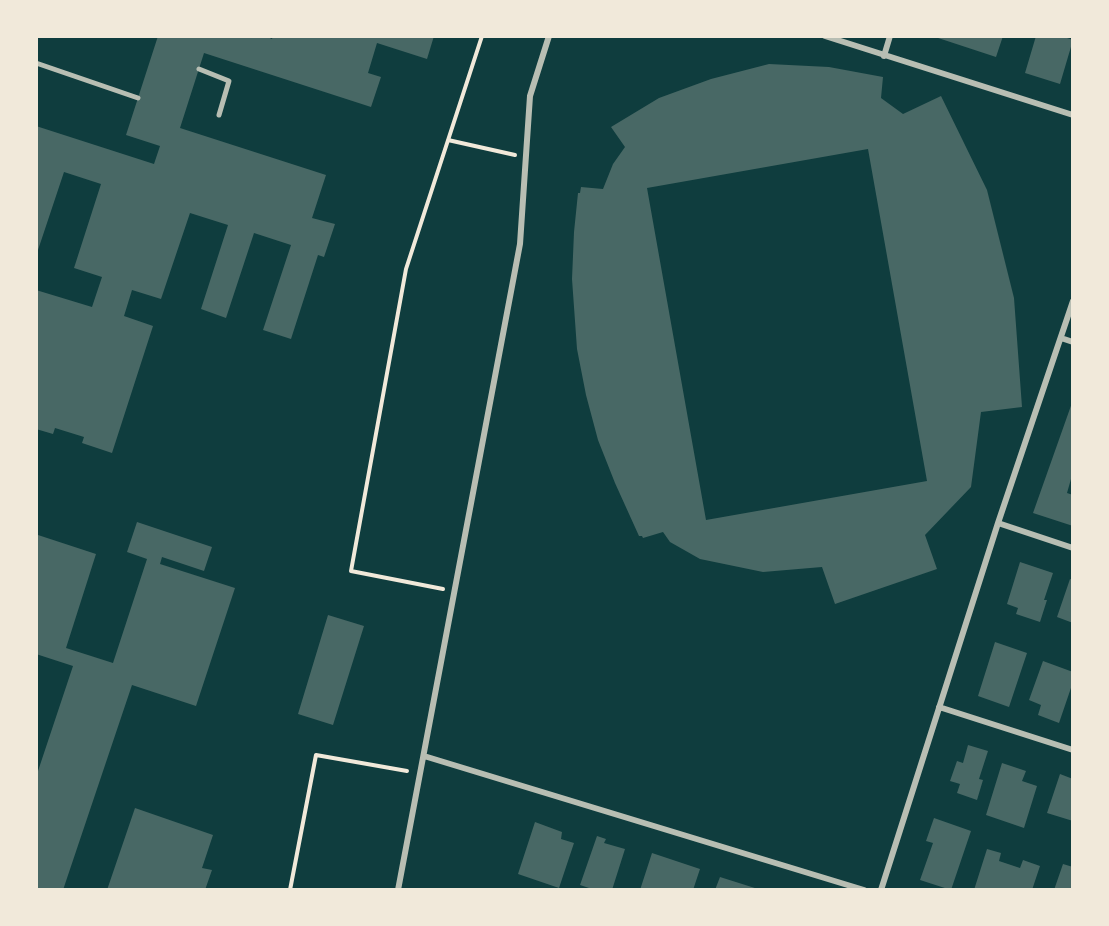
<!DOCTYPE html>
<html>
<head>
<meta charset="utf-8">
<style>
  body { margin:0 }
  #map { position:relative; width:1109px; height:926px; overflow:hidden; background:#0f3d3e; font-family:Poppins,sans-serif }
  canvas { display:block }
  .frame { position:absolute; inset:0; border:38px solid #f1e9da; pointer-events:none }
</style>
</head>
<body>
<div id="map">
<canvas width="1109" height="926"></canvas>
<div class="frame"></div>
</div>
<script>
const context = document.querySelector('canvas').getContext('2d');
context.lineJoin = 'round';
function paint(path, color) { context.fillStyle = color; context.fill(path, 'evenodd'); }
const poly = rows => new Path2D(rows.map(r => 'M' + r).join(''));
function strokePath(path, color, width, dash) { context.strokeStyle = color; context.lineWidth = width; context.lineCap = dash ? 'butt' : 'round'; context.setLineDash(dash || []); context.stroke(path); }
const building = poly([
  [158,36,265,36,272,39,273,36,434,36,427,59,377,43,368,73,381,77,371,107,204,53,180,128,326,175,312,218,335,224,324,257,318,255,291,339,263,330,291,245,254,233,226,318,201,309,228,225,190,213,161,299,132,290,124,316,153,326,112,453,82,443,84,437,55,428,53,434,36,429,36,290,92,307,102,277,74,268,101,184,64,172,36,256,36,126,154,164,160,146,126,135],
  [932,36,1003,36,996,57],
  [1036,36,1061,36,1073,40,1060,84,1025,73],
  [769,64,829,67,883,77,881,98,903,114,941,96,987,190,1014,298,1022,407,981,412,971,487,925,535,937,569,835,604,822,567,763,572,700,559,670,542,663,532,643,538,642,536,639,536,615,483,598,440,586,395,577,349,572,279,574,232,578,193,580,193,581,187,603,189,613,164,625,147,611,127,659,98,711,79],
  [868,149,927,481,706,520,647,188],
  [1073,400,1073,472,1067,493,1073,495,1073,526,1033,513],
  [137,522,212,547,204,571,162,557,160,564,235,588,196,706,132,685,63,890,36,890,36,777,73,666,36,654,36,542,38,535,96,554,66,648,113,663,147,559,127,552],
  [1020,562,1053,573,1044,600,1047,600,1040,622,1016,614,1018,608,1007,604],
  [1070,579,1073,580,1073,623,1057,617],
  [328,615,364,626,333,725,298,714],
  [995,642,1027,653,1009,707,978,696],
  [1043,661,1073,672,1073,682,1059,723,1038,715,1041,705,1029,700],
  [968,745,988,751,979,779,983,780,977,800,957,793,960,784,950,781,957,761,963,763],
  [1002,763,1026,771,1022,781,1037,786,1024,828,986,815],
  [1060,774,1073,779,1073,821,1047,813],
  [135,808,213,835,202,868,212,870,205,890,107,890],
  [934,818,971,831,951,890,920,880,933,843,926,841],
  [535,822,562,832,561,839,574,843,559,888,518,874],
  [597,836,606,839,604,843,625,849,612,890,595,890,580,885],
  [987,849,1001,853,999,861,1020,868,1023,860,1040,866,1032,890,974,890],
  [652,853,700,869,693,890,640,890],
  [1063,864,1073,867,1073,890,1054,890],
  [720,877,758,889,758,890,715,890]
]);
const path = poly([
  [448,140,515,155],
  [443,589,351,571,406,269,482,36],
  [290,890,316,755,407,771]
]);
const pedestrian = poly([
  [36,63,138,98],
  [199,69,229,81,219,115]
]);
const minor = poly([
  [825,36,1073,115],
  [884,56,890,36],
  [1061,338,1073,342],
  [998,523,1073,548],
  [939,707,1073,750],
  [424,756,864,890],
  [398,890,520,244,530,96,549,36],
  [881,890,998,523,1073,301]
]);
paint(building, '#486865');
strokePath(path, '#f1e9da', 4);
strokePath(pedestrian, '#b8beb3', 5);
strokePath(minor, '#b8beb3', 6);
</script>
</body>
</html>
